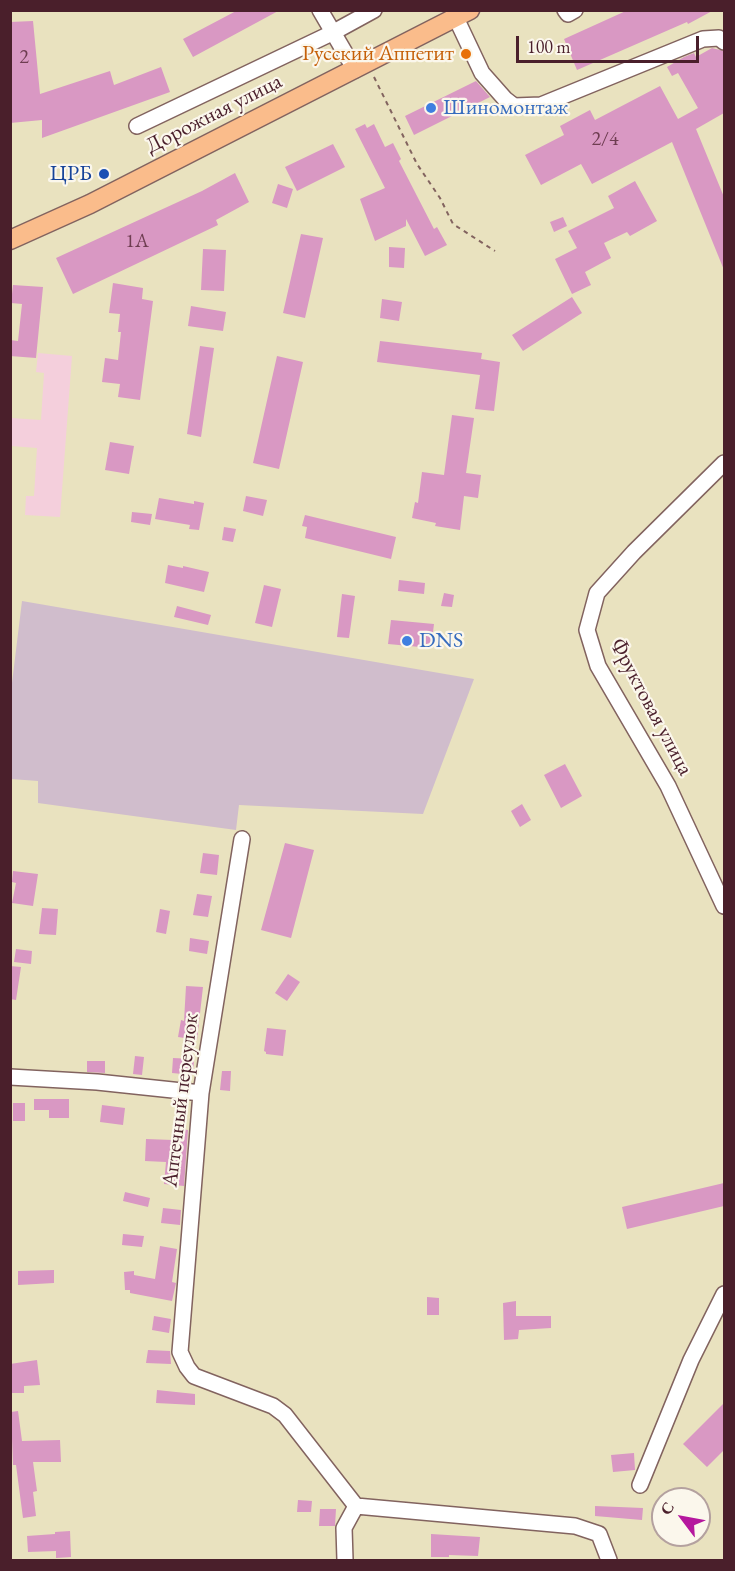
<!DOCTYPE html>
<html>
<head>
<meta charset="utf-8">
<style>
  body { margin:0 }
  #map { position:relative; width:735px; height:1571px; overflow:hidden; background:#e9e2bf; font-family:"EB Garamond",serif }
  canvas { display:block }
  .frame { position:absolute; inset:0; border:12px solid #4a1f2b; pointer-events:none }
  .north { position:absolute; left:651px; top:1487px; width:60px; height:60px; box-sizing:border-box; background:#fbf7ec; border:2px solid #b4a19f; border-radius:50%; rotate:302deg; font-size:16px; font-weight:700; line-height:24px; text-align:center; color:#4a1f2b }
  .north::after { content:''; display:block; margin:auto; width:21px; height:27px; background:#b5179e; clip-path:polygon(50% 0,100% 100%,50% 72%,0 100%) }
  .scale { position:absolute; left:516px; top:36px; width:183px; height:27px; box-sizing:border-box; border:3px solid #4a1f2b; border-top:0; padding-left:8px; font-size:18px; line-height:21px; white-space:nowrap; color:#4a1f2b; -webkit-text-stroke:4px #fbf7ec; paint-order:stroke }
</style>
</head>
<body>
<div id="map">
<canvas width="735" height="1571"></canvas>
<div class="frame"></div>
<div class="north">С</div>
<div class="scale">100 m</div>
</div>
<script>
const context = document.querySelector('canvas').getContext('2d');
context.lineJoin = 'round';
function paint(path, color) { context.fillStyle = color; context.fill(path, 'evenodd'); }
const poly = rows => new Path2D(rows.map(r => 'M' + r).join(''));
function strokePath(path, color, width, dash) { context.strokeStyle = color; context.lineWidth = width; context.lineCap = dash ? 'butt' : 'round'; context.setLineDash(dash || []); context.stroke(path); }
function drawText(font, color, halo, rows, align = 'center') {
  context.font = font + ' "EB Garamond",serif'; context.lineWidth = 4.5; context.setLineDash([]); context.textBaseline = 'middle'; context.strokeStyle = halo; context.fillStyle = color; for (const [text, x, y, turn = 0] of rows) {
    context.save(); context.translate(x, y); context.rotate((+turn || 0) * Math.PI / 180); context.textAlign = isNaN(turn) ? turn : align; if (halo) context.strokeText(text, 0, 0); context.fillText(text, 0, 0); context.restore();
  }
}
const built = poly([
  [38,353,72,356,60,517,25,515,26,496,34,496,37,448,11,446,11,418,41,420,44,373,36,372]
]);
const industrial = poly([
  [22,601,474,679,423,814,239,805,236,830,38,803,38,781,11,779,11,691]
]);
const building = poly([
  [238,10,280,10,193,57,183,39],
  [628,10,714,10,688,24,687,22,577,70,564,39],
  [33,21,40,94,110,71,114,85,161,67,170,92,42,138,42,120,10,123,10,22],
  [712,48,724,51,724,113,696,129,724,197,724,270,672,142,592,184,581,164,541,185,525,155,564,135,560,126,590,110,595,120,660,86,678,119,698,108,678,73,672,76,667,67,684,57,694,53,696,57],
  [476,81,490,97,414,135,405,116],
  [365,124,367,128,374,124,385,147,393,143,401,159,399,161,434,229,437,227,447,245,425,256,406,219,406,226,375,241,360,199,385,188,355,129],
  [333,144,345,167,297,191,285,167],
  [235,173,249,202,216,220,218,225,73,294,56,258,202,191],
  [635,181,657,221,630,236,627,232,604,243,611,258,585,272,591,285,572,294,555,259,577,248,568,231,614,208,608,196],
  [278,184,293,189,287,208,272,203],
  [563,217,567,226,554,232,550,222],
  [301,234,323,238,305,318,283,313],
  [389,247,405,248,404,268,389,267],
  [203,249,226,250,224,291,201,290],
  [113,283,143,288,142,299,153,301,140,400,118,397,120,384,102,382,105,358,118,360,121,332,118,332,120,314,109,313],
  [13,285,43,287,36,358,10,356,10,340,18,341,22,304,11,303],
  [572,297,582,313,523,351,512,335],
  [382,299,402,302,399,321,380,318],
  [191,306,226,312,223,331,188,326],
  [380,341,482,353,481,359,500,362,494,411,475,409,480,375,377,362],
  [200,346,214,348,201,437,187,434],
  [277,356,303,362,279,469,253,463],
  [452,415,474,418,466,473,481,475,478,498,464,496,460,530,435,526,436,523,412,518,415,502,418,503,422,472,444,475],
  [110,442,134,446,129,474,105,470],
  [246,496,267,500,263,516,243,511],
  [159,498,194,504,194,501,204,503,199,530,189,529,190,525,155,519],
  [132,512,152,514,150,525,131,522],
  [305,515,396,537,391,559,305,538,307,527,302,526],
  [224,527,236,529,233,542,222,540],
  [168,565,183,568,183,566,209,572,204,592,165,583],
  [399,580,425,583,424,594,398,591],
  [264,585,281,589,272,627,255,623],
  [444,593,454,595,452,607,441,606],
  [342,594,355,596,349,638,337,637],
  [177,606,211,615,208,625,174,617],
  [391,620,434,624,431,648,388,644],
  [565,764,582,796,561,808,544,775],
  [522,804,531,820,520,827,511,811],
  [285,843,314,850,291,938,261,930],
  [203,853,219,855,217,875,200,873],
  [13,871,38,874,33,906,12,903,16,883,12,882],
  [197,894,212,896,208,917,193,915],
  [42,908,58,909,56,935,39,934],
  [160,909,170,911,166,934,156,932],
  [190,938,209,941,207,954,189,951],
  [16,949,32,951,31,964,14,962],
  [10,966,21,967,16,1000,10,999],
  [288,974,300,982,287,1001,275,993],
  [186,986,203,987,197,1040,178,1037,181,1020,184,1021],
  [267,1028,286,1030,283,1056,266,1054,266,1052,264,1051],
  [135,1056,144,1057,142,1075,133,1074],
  [173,1058,194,1059,193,1075,172,1073],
  [87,1061,105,1061,105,1073,87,1072],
  [222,1071,231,1071,230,1091,220,1090],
  [34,1099,69,1099,69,1118,49,1118,49,1110,34,1110],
  [13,1103,25,1103,25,1121,13,1121],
  [102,1105,125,1108,123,1125,100,1122],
  [175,1128,188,1130,184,1186,164,1184,166,1162,145,1161,146,1139,173,1140],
  [724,1183,724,1206,627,1229,622,1207],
  [125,1192,150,1198,148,1207,123,1201],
  [163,1208,181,1210,180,1225,161,1223],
  [123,1234,144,1236,142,1247,122,1245],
  [160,1246,177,1249,172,1282,176,1283,172,1301,130,1293,130,1290,125,1290,124,1272,134,1271,134,1275,155,1279],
  [54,1270,54,1283,18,1285,18,1271],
  [427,1297,439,1298,439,1315,427,1315],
  [516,1301,516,1316,551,1316,551,1328,519,1330,518,1339,504,1340,503,1303],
  [154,1316,171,1319,169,1333,152,1330],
  [148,1350,170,1351,171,1364,146,1363],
  [37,1360,40,1385,24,1386,24,1393,10,1393,10,1364],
  [157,1390,195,1394,195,1405,156,1403],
  [724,1403,724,1450,707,1467,683,1444],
  [18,1411,22,1441,60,1440,61,1462,33,1462,37,1491,33,1492,36,1516,23,1518,16,1465,13,1465,11,1412],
  [634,1453,635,1470,613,1472,611,1455],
  [298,1500,312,1501,311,1512,297,1512],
  [595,1506,643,1508,642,1520,595,1516],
  [320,1509,336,1509,335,1526,319,1526],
  [70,1531,71,1557,56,1558,56,1551,28,1552,27,1536,55,1534,55,1532],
  [431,1534,480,1537,478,1556,449,1555,449,1557,431,1557]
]);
const path = poly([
  [374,77,417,164,440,198,453,224,495,251]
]);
const minor = poly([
  [320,10,355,70],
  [565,10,568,14,575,10],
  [456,18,482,73,505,99,514,106,541,105,703,39,719,38,724,42],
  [137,126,332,33,374,10],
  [724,463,634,552,597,593,587,630,598,666,668,786,724,906],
  [242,839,201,1093,180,1352,187,1367,194,1376,273,1406,285,1415,356,1506],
  [10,1077,97,1082,201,1093],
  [640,1485,691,1360,724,1294],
  [345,1560,344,1528,356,1506,575,1526,599,1534,609,1560]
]);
const major = poly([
  [10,240,90,204,470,10]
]);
const markers = [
  [466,54,6,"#e8710a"],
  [431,108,6,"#3f7fe0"],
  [104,174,6,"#1a4fb4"],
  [407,641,6,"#3f7fe0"]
];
const numberNames = [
  ["2",24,58],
  ["2/4",605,140],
  ["1А",137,242]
];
const foodNames = [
  ["Русский Аппетит",454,54]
];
const shopNames = [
  ["Шиномонтаж",443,108],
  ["DNS",419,641]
];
const streetNames = [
  ["Дорожная улица",214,114,-27],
  ["Фруктовая улица",651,707,62],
  ["Аптечный переулок",181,1100,-83]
];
const transitNames = [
  ["ЦРБ",92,174]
];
paint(built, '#f4cfdc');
paint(industrial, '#d0bdcc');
paint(building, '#d998c3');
strokePath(minor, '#82635f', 18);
strokePath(major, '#82635f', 21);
strokePath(path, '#82635f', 2, [4.5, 4.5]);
strokePath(minor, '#fff', 15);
strokePath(major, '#fabc8b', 18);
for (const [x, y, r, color] of markers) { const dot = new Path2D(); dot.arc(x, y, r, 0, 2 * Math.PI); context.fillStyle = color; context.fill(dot); strokePath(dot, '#fbf7ec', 2); }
drawText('20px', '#6e3d51', null, numberNames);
drawText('22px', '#c56008', '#fbf7ec', foodNames, 'right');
drawText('22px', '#366cbe', '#fbf7ec', shopNames, 'left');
drawText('22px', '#4a1f2b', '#fbf7ec', streetNames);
drawText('22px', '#164399', '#fbf7ec', transitNames, 'right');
</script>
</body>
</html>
